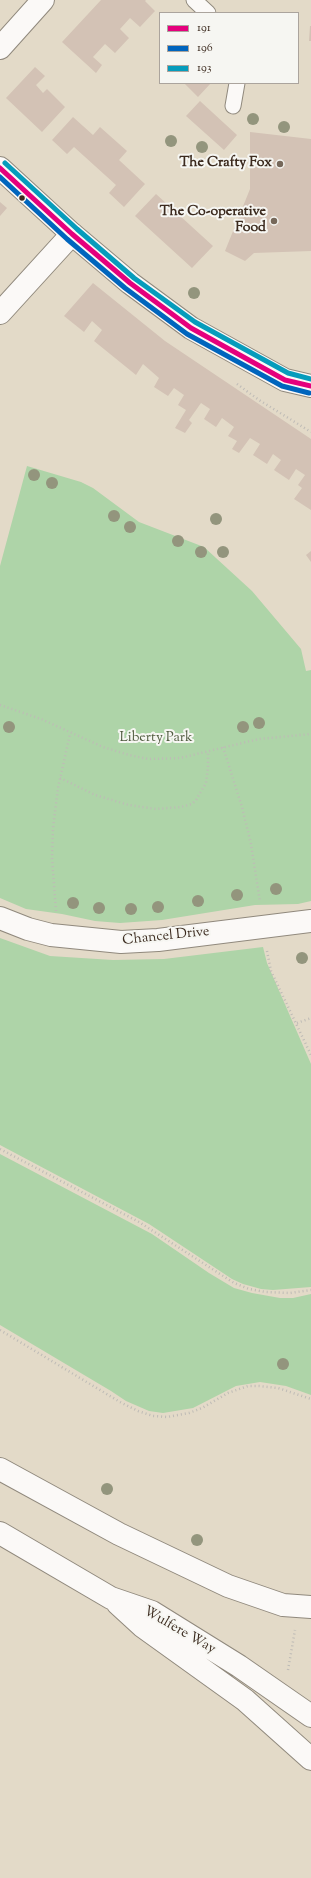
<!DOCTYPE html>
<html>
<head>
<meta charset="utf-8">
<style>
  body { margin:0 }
  #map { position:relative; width:311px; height:1878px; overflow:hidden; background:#e3dac8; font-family:"Sorts Mill Goudy",serif }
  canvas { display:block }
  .legend { position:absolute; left:159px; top:12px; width:140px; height:72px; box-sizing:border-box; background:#f6f6f2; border:1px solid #aba49d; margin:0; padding:5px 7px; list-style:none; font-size:12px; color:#3b2a1e }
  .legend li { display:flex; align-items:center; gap:8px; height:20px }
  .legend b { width:20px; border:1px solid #aba49d }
</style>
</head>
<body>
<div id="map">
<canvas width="311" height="1878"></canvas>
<ul class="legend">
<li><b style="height:5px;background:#e5007d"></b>191</li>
<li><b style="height:5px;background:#0065bd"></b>196</li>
<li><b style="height:5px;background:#069cbc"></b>193</li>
</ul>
</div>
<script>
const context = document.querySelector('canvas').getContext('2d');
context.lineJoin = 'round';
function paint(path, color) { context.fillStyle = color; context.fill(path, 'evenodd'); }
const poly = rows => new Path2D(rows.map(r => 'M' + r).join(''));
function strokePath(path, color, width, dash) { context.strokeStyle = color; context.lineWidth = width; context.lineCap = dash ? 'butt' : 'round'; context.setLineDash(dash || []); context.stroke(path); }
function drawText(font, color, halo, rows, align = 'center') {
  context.font = font + ' "Sorts Mill Goudy",serif'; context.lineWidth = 4; context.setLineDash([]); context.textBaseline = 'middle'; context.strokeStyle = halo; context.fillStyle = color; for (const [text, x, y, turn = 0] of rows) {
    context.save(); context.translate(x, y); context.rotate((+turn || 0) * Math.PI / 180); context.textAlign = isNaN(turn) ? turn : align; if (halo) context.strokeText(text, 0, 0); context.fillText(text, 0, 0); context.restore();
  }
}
const green = poly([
  [27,466,81,482,93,488,139,522,204,547,252,591,301,649,306,671,311,670,311,901,298,904,255,905,162,920,120,923,95,921,62,914,26,909,0,898,0,566],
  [0,938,50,956,113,960,164,959,263,947,267,963,311,1064,311,1287,273,1290,261,1289,243,1284,232,1279,149,1224,0,1145],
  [0,1154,152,1234,209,1273,234,1288,252,1293,280,1298,293,1298,311,1294,311,1395,286,1386,260,1382,236,1386,193,1408,163,1413,149,1411,126,1401,111,1391,0,1325]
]);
const building = poly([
  [101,0,146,0,145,1,155,11,140,27,130,18,120,29,129,38,115,53,105,44,93,57,102,65,96,73,62,42],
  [310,26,311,26,311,41,309,41],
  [35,67,45,76,36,85,43,93,47,89,65,107,42,132,6,98],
  [184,83,211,83,198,97],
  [200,101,237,135,224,150,186,116],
  [73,117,93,135,100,127,127,151,119,160,145,184,124,207,109,193,116,185,74,147,67,154,52,140],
  [250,132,311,139,311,251,254,253,245,261,225,251,250,189],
  [156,194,213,246,192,268,135,216],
  [0,202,7,208,0,216],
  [93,283,165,341,311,439,311,510,294,499,302,488,298,485,305,475,296,469,289,480,274,470,281,460,273,454,267,464,253,455,260,444,250,438,239,453,232,449,237,441,228,436,234,427,222,418,216,427,204,419,210,409,201,403,189,420,192,423,185,433,175,428,186,410,178,405,184,395,174,388,168,396,154,387,159,378,143,364,136,375,94,341,102,330,92,321,84,332,64,316],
  [311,551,311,562,306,555]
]);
const path = poly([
  [237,384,259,400,311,432],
  [0,705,41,719,103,747,129,755,148,759,180,758,259,739,311,734],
  [223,747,242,807,251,844,260,902],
  [60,778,95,795,129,805,156,809,181,807,192,804,196,800,206,783,208,767,208,752],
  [56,911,52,858,53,828,58,788,70,734],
  [267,951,271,971,311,1055],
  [297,1023,311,1018],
  [0,1149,139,1222,234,1283,249,1289,266,1292,290,1293,311,1290],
  [0,1330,120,1402,138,1411,153,1416,167,1417,189,1413,202,1408,228,1393,248,1386,259,1386,278,1388,311,1399],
  [288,1670,295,1630]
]);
const lane = poly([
  [194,0,208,13],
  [233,106,237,83]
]);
const street = poly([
  [0,48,43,0],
  [0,313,72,234],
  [0,918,28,929,51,935,121,942,158,940,311,921]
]);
const secondary = poly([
  [0,168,72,234,130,283,191,328,285,380,311,386]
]);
const primary = poly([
  [0,1469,119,1534,228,1586,283,1605,311,1607],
  [0,1533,111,1598,152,1612,239,1666,311,1716],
  [118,1604,142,1626,245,1700,311,1759]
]);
const bus1 = poly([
  [0,168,72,234,130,283,191,328,285,380,311,386]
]);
const bus2 = poly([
  [0,177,67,239,125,288,187,334,282,386,309,393]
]);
const bus3 = poly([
  [5,163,77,229,134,278,195,322,288,373,311,379]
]);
const trees = [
  [253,119],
  [284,127],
  [171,141],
  [202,147],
  [194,293],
  [34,475],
  [52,483],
  [114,516],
  [216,519],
  [130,527],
  [178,541],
  [201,552],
  [223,552],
  [259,723],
  [9,727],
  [243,727],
  [276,889],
  [237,895],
  [198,901],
  [73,903],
  [158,907],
  [99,908],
  [131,909],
  [302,958],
  [283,1364],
  [107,1489],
  [197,1540]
];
const markers = [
  [280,164,4,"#76685a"],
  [22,198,3.5,"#3b2a1e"],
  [274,221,4,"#76685a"]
];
const poiNames = [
  ["The Crafty Fox",272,164],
  ["The Co-operative",266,213],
  ["Food",266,229]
];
const parkNames = [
  ["Liberty Park",156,739]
];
const streetNames = [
  ["Chancel Drive",166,937,-6],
  ["Wulfere Way",179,1631,30]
];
paint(green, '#aed4a8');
paint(building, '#d3c2b5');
strokePath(lane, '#90897d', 17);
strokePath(street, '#90897d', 24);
strokePath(secondary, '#90897d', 24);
strokePath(primary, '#90897d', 24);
strokePath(path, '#bebbb6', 2.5, [1, 3]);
strokePath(lane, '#fbf9f7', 15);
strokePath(street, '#fbf9f7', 22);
strokePath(secondary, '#fbf9f7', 22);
strokePath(primary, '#fbf9f7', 22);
strokePath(bus1, '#e5007d', 5);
strokePath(bus2, '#0065bd', 5);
strokePath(bus3, '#069cbc', 5);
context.fillStyle = '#93957d';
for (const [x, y] of trees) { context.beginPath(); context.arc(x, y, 6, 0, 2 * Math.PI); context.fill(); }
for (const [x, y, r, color] of markers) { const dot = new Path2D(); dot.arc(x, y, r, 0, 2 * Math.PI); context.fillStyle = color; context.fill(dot); strokePath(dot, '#f6f6f2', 1.5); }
drawText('bold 14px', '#3b2a1e', '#f6f6f2', poiNames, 'right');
drawText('14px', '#515c40', '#f6f6f2', parkNames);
drawText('14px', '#3b2a1e', '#f6f6f2', streetNames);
</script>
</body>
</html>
